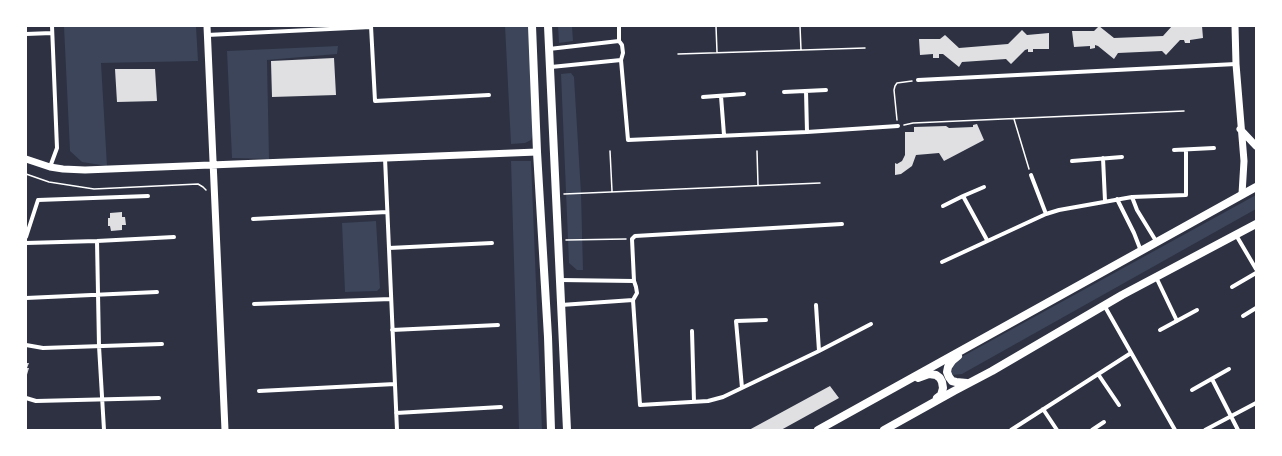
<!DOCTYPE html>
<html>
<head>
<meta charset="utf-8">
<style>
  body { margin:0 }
  #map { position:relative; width:1282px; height:456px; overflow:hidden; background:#2d3142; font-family:Rubik,sans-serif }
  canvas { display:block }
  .frame { position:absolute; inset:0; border:27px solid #fff; pointer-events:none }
</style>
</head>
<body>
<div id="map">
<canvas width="1282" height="456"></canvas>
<div class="frame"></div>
</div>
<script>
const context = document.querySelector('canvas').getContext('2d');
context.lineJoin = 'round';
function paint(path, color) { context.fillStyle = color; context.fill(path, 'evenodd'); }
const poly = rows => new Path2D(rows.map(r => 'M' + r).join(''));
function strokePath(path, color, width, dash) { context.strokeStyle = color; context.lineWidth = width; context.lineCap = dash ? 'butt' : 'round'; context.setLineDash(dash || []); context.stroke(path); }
const green = poly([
  [122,26,196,26,198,61,101,63,107,166,82,162,70,151,64,27],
  [505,26,529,26,533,133,531,140,525,143,511,144],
  [558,26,572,26,573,41,559,43],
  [338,46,337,54,267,60,269,159,232,158,227,51],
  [571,73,574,77,581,193,583,270,577,270,569,263,561,74],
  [511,161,531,161,542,430,519,430],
  [1256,195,1256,209,962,374,953,375,951,372,956,360],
  [376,221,380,288,377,291,345,292,342,223]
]);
const building = poly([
  [1099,26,1114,38,1163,36,1172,26,1202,26,1203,38,1190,40,1190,43,1185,43,1184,40,1180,40,1166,55,1162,51,1118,53,1114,59,1098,46,1095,45,1095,48,1090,49,1090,46,1074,47,1072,31,1094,31],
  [1022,30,1027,35,1049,33,1049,49,1033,49,1033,52,1028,52,1028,49,1025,50,1011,64,1006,59,962,62,959,67,943,54,939,54,939,58,933,58,933,54,920,55,919,39,940,39,945,35,959,48,1008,44],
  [334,58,336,95,272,97,271,61],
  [115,69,155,69,157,101,117,102],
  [977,124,984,140,944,161,939,153,916,155,912,166,901,174,895,175,895,163,897,164,902,161,905,155,905,132,914,132,914,127,946,126,949,128,973,127,973,125],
  [122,212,122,217,125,217,126,225,122,225,122,230,111,231,110,226,108,226,108,218,110,218,110,213],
  [26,363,29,363,27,368,29,368,26,378],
  [830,386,839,398,781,430,749,430]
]);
const path = poly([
  [716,26,717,52],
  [800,26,801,50],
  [678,54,865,48],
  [1014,119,1029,169],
  [897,120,894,90,895,86,897,83,912,81],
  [904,125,913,123,1184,111],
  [610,151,612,191],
  [757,151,758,185],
  [26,174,49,182,94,189,198,184,203,187,206,190],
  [564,194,820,183],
  [566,240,626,239]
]);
const minor = poly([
  [371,26,375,101,489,95],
  [26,34,52,33],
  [207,35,371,27],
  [619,41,619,26],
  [549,49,619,41,622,45,623,53,621,60,551,67],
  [621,60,628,140,807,132,898,126],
  [918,80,1236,64],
  [806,91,807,132],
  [784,92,826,90],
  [721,96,724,135],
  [703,97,744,94],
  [1174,150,1214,148],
  [385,158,397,430],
  [1103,158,1105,201],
  [1072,161,1122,157],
  [50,167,57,148,52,26],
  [1031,175,1046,214],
  [984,187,963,196,987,240],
  [1132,197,1137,210,1156,241],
  [1117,199,1134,233,1141,251],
  [943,206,963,196],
  [253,219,387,212],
  [1236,235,1256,269],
  [26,237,38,200,148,196],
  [97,241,99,346,104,430],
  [26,243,97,241,174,237],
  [389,248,492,243],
  [942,262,1046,214,1059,210,1132,197,1186,195,1186,150],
  [1156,277,1177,321],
  [560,280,634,281,636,287,637,293,633,300,561,305],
  [634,281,632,239,635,236,842,224],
  [1232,287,1256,273],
  [26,298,157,292],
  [633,300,640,405,708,401,723,397,819,351,871,324],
  [254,304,391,299],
  [816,305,819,351],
  [1104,305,1175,430],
  [1243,316,1256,308],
  [392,330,498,325],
  [1160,330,1197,310],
  [692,331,694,402],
  [26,345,43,348,162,344],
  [1098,374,1119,405],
  [1212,379,1238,430],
  [742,388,736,321,766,320],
  [1192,390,1229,369],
  [259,391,395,384],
  [26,398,36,401,159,398],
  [1043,409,1057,430],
  [396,413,501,407],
  [1011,430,1131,353],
  [1092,430,1104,422],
  [1205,430,1256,403]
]);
const tertiary = poly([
  [207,26,225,430],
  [1235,26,1236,64,1244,161,1242,194],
  [1240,129,1256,146],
  [26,159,50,167,63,169,85,170,537,152]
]);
const secondary = poly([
  [532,26,537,152,548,337,551,430],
  [548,26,567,430],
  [958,356,952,361,948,367,947,372,949,377,952,381,956,382,967,383],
  [918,378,929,374,936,375,940,378,942,382,943,388,941,395,937,398],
  [818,430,1256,187],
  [884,430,954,391,992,371,1122,295,1256,224]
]);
paint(green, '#3c4559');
paint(building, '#e0e0e3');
strokePath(path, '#fff', 1.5);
strokePath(minor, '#fff', 4);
strokePath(tertiary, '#fff', 7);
strokePath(secondary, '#fff', 8);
</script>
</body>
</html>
